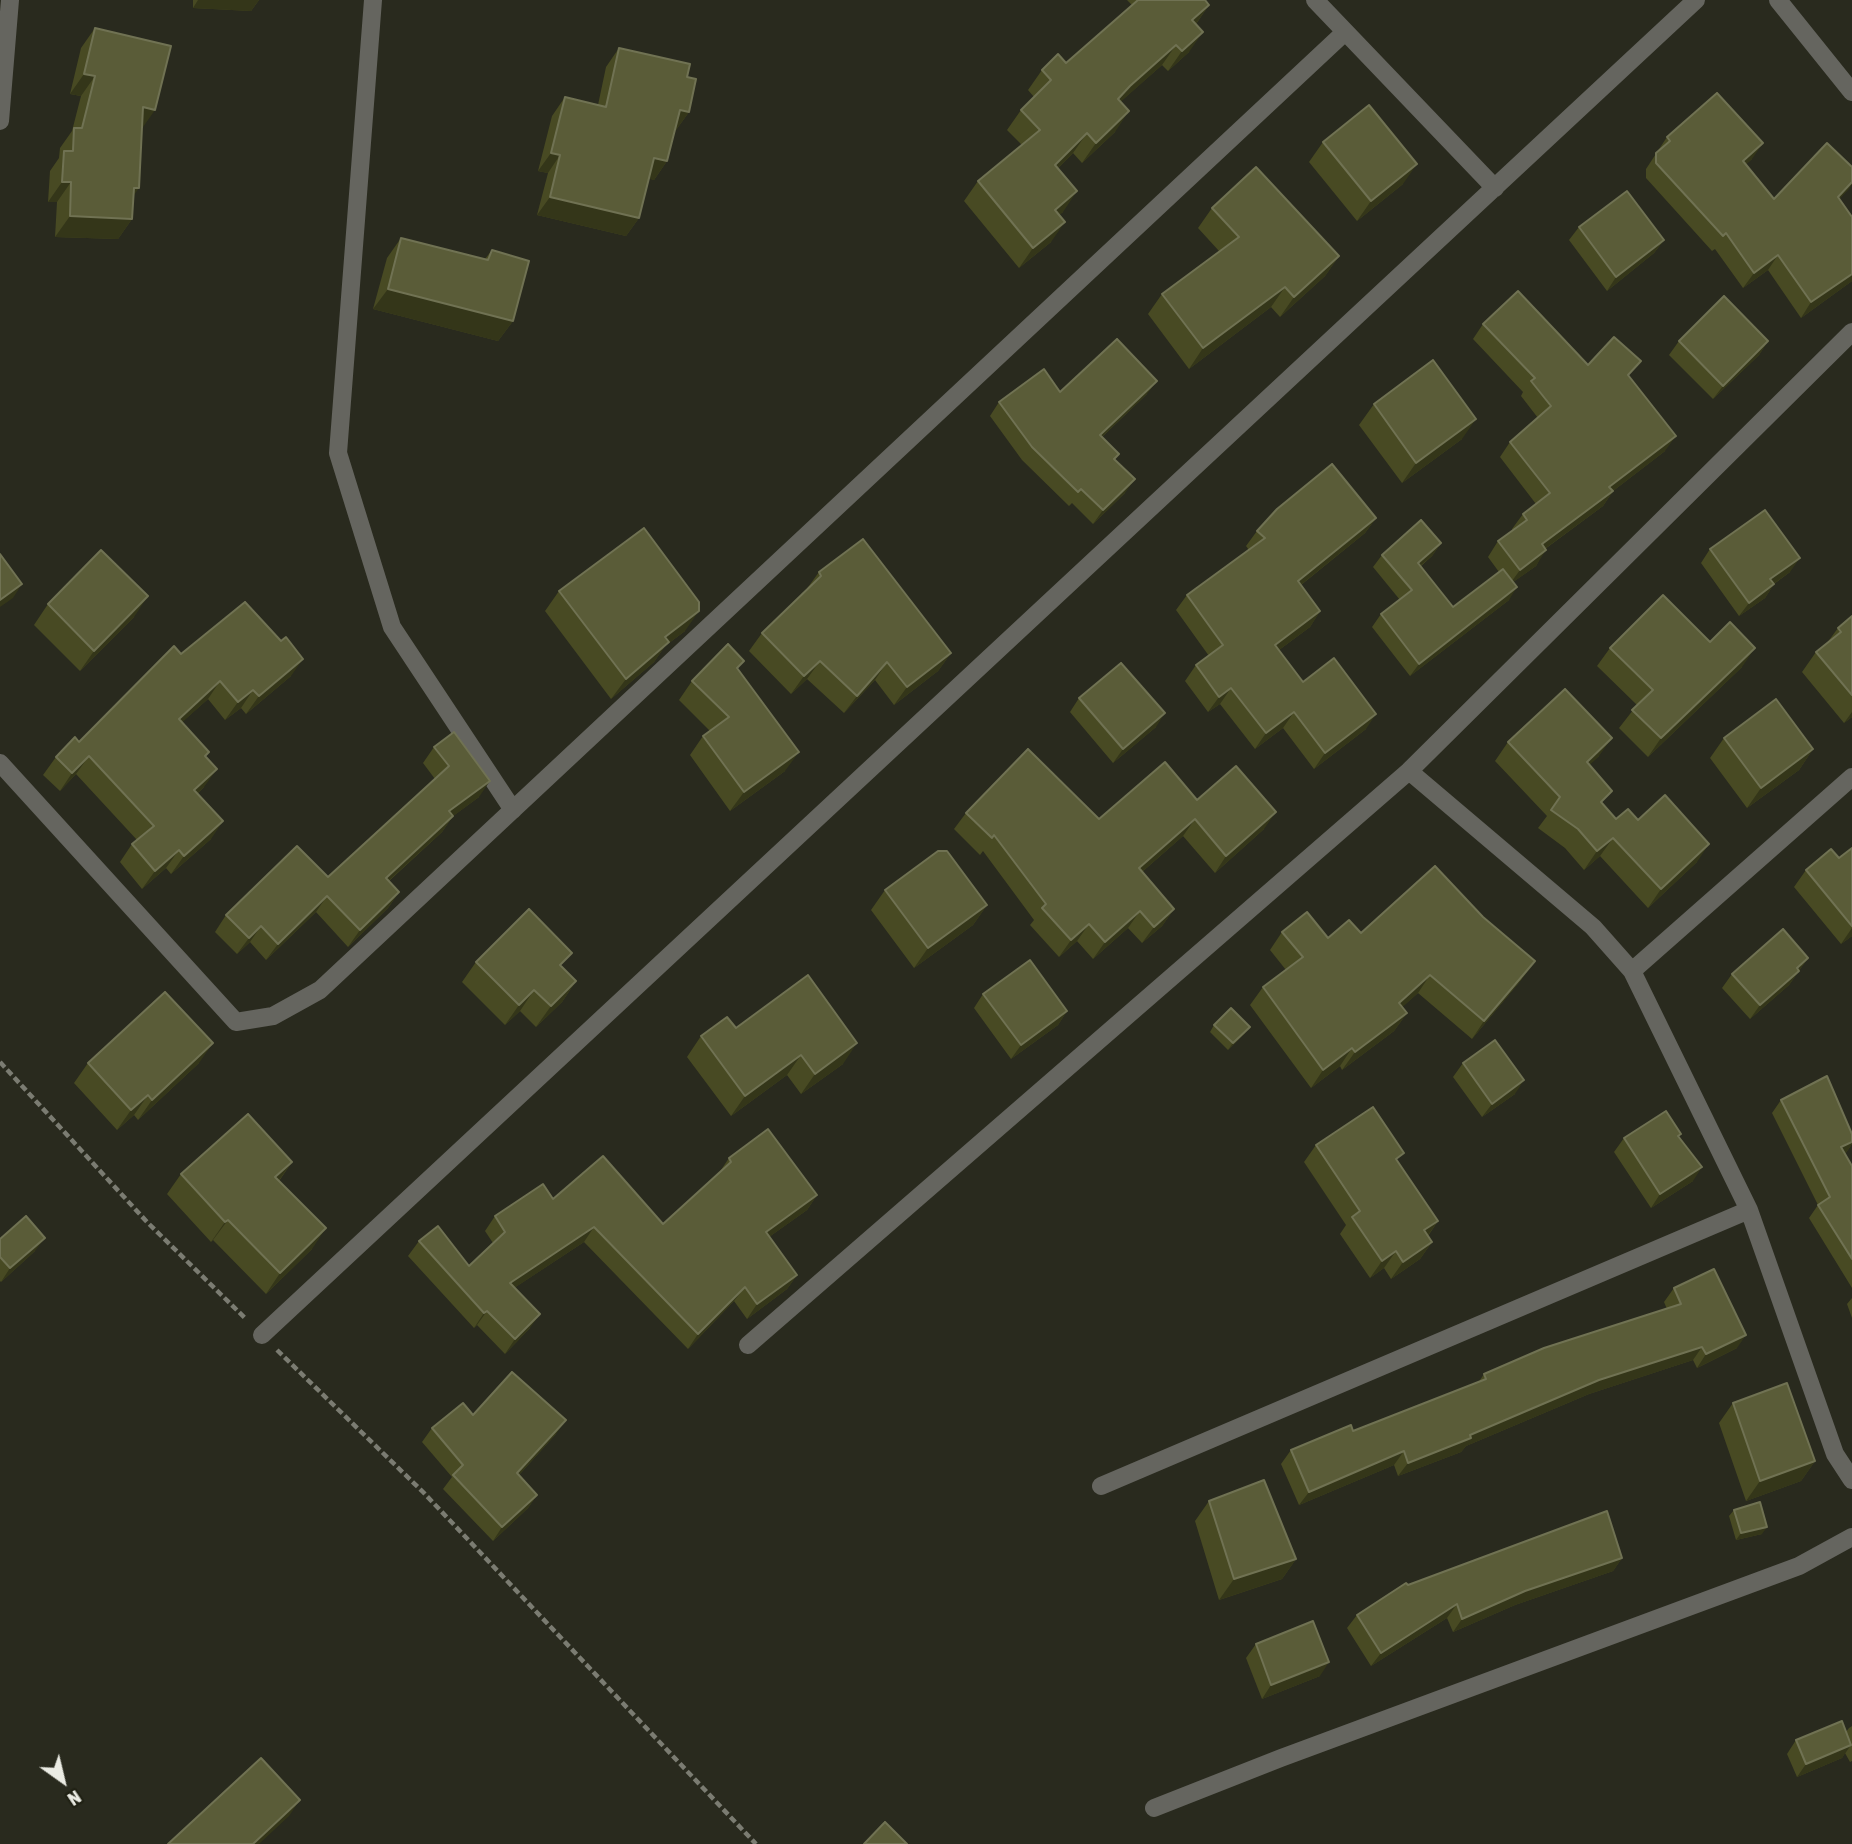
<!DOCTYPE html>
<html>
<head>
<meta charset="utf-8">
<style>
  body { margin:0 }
  #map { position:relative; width:1852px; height:1844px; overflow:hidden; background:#292a1e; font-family:"Asap Condensed",sans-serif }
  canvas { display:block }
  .north { position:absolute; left:28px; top:1746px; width:70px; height:70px; -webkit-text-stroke:5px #202114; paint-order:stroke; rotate:146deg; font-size:19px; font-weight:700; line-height:28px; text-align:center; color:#ebece4 }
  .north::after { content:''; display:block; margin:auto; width:24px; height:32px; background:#ebece4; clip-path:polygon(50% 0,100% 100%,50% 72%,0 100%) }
</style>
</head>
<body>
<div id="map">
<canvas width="1852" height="1844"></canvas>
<div class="north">N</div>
</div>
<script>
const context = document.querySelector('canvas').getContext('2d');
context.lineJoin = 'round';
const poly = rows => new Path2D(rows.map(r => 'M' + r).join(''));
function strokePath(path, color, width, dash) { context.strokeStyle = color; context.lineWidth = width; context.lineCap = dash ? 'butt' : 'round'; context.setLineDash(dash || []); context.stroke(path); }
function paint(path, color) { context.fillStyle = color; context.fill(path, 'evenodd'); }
const path = poly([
  [0,1062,147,1222,246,1319],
  [277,1350,423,1492,756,1844]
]);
const minor = poly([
  [373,0,338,453,392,627,513,810],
  [1315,0,1495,188],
  [1778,0,1852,92],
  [0,121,10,0],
  [0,763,236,1022,273,1016,320,990,1345,32],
  [1409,771,1593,927,1632,971,1749,1210,1835,1454,1852,1480],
  [1632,971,1852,777],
  [262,1335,1696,0],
  [748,1345,1409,771,1852,332],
  [1101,1486,1749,1210],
  [1154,1808,1281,1758,1799,1566,1852,1537]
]);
const wall = poly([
  [193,0,259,0,251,11,193,8],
  [1127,0,1205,0,1209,5,1196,24,1189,52,1168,71,1162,65,1120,102,1115,132,1082,163,1073,153,1058,168,1063,212,1059,215,1051,242,1019,268,964,201,978,181,1022,145,1007,130,1021,110,1034,97,1028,90,1042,70,1066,63,1132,5],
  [95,28,142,129,133,196,132,219,118,239,55,237,57,202,48,202,50,171,59,158,60,148,72,131,81,96,70,94,81,48],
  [619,48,687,77,689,112,676,130,675,130,667,161,654,180,648,178,639,218,626,236,537,215,548,173,538,171,552,116,565,97,598,105,606,67],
  [1667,137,1752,159,1745,165,1774,199,1852,167,1852,184,1839,199,1852,281,1801,318,1768,270,1743,288,1715,249,1712,251,1646,178,1646,169],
  [1323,142,1403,184,1357,221,1309,162],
  [1212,208,1339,256,1325,276,1280,317,1271,307,1189,369,1148,314,1162,294,1219,251,1198,228],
  [1579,227,1664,240,1654,253,1607,291,1569,240],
  [401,238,485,259,492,250,513,321,498,341,373,309,387,258],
  [1483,324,1588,365,1630,377,1665,451,1613,491,1603,506,1545,549,1536,566,1513,582,1509,600,1410,676,1372,627,1381,614,1400,600,1373,567,1382,555,1441,543,1432,556,1421,566,1453,607,1499,572,1488,557,1498,541,1513,531,1512,529,1523,514,1536,504,1500,457,1510,442,1538,418,1521,396,1523,392,1473,339],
  [1679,341,1768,341,1759,355,1713,399,1669,355],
  [1060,392,1147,394,1102,437,1119,454,1115,460,1125,493,1093,524,1072,503,1069,506,1022,460,990,416,999,402],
  [1374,404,1462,439,1402,483,1359,425],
  [1376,518,1365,533,1301,585,1320,611,1310,627,1279,650,1303,682,1366,729,1314,769,1283,728,1255,749,1220,704,1208,712,1185,681,1196,665,1209,656,1176,610,1187,595,1249,550,1246,546,1257,531],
  [1710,549,1790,572,1774,584,1765,598,1739,616,1701,563],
  [819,572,951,653,938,671,894,705,875,680,844,713,807,679,791,694,749,651,762,633,806,590],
  [559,591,685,631,665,646,654,662,611,699,545,611],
  [48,604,134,617,80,671,34,625],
  [1852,616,1852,717,1844,723,1802,672,1816,652,1827,643,1838,628],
  [1710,642,1742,667,1648,757,1619,728,1637,705,1597,666,1610,648],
  [181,654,291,676,246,714,241,708,225,720,208,699,182,722,209,752,206,757,204,787,198,793,211,839,171,874,166,868,142,889,120,862,132,844,137,840,76,774,60,791,43,775,56,757,79,742],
  [738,670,785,771,730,811,690,755,703,736,710,731,679,700,692,681],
  [1079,698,1156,727,1113,763,1070,712],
  [1724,738,1813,749,1799,770,1747,808,1710,758],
  [1508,742,1599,756,1589,765,1603,804,1616,819,1638,820,1697,862,1648,908,1600,856,1584,870,1565,848,1538,828,1547,816,1495,761],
  [434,747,479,797,453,816,442,832,389,881,399,892,388,908,348,947,316,912,266,960,250,942,237,954,215,932,226,915,328,877,435,779,423,763],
  [1197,800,1264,829,1215,873,1183,836,1142,872,1174,909,1162,926,1142,943,1128,928,1093,959,1077,941,1059,957,1030,925,1034,920,983,851,980,855,954,829,966,813,1099,819],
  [1852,848,1852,936,1841,944,1794,887,1806,870,1839,858],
  [885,890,987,905,973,925,914,968,871,910],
  [1282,932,1328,938,1361,933,1522,979,1472,1039,1418,993,1402,1007,1407,1013,1394,1031,1342,1070,1340,1066,1311,1088,1250,1005,1263,987,1286,970,1270,950],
  [1808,958,1789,985,1750,1019,1722,988,1732,974],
  [476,962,562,967,576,981,562,1002,536,1027,520,1011,505,1025,462,982],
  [983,994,1067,1011,1058,1025,1011,1059,974,1008],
  [1214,1025,1245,1033,1228,1050,1210,1032],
  [736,1028,843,1064,801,1094,787,1075,731,1116,687,1057,701,1036],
  [88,1063,199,1063,138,1120,134,1115,117,1130,74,1083],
  [1463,1063,1515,1094,1482,1117,1453,1077],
  [1781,1100,1852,1134,1852,1144,1845,1154,1852,1166,1852,1288,1809,1218,1818,1205,1772,1113],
  [1681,1134,1679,1136,1693,1181,1651,1208,1614,1152,1624,1138],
  [1316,1145,1398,1162,1438,1221,1428,1236,1432,1242,1420,1259,1391,1279,1384,1268,1370,1278,1340,1234,1346,1225,1304,1162],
  [729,1158,817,1195,807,1210,769,1237,797,1275,787,1289,747,1319,734,1301,688,1349,584,1242,514,1288,530,1328,505,1354,477,1325,474,1328,408,1256,419,1241,469,1266,493,1243,485,1231,495,1216,553,1199,663,1224,719,1173],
  [292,1162,279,1181,312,1249,266,1294,213,1240,211,1242,167,1194,181,1174],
  [0,1239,35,1251,1,1282,0,1281],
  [1674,1288,1737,1348,1697,1368,1693,1360,1589,1394,1466,1446,1461,1452,1398,1476,1394,1465,1299,1505,1281,1464,1291,1450,1353,1431,1478,1383,1484,1374,1667,1309,1664,1302],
  [1852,1298,1852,1318,1847,1304],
  [1733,1403,1815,1461,1801,1481,1746,1501,1719,1423],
  [473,1415,556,1434,519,1475,537,1495,528,1508,493,1541,443,1489,452,1477,422,1442,432,1428],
  [1209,1501,1296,1559,1282,1579,1219,1600,1195,1521],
  [1734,1510,1762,1534,1736,1540,1729,1516],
  [1622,1558,1613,1571,1515,1605,1453,1632,1447,1618,1371,1666,1347,1628,1357,1615,1408,1585],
  [1256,1644,1320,1676,1262,1699,1246,1658],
  [1852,1726,1852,1761,1850,1762,1845,1753,1842,1758,1797,1777,1787,1754,1796,1740,1846,1732,1849,1728]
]);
const shadedWall = poly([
  [198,0,259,0,251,11,193,8],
  [1209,5,1195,25,1192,20],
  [1203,32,1189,52,1168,71,1182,51],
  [1176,45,1162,65,1116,106,1118,99,1130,86],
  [84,74,95,76,81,96,70,94],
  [143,107,155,110,141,130],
  [680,110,689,112,676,130,667,129],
  [1129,111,1115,132,1082,163,1096,143],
  [1087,133,1073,153,1041,185,1055,165],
  [1763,143,1752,159,1732,177,1743,161],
  [551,153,560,155,548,173,538,171],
  [654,158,667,161,654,180,641,177],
  [1417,164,1403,184,1357,221,1371,201],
  [62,182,71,182,57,202,48,202],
  [1852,182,1852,184,1849,189,1827,212,1838,197],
  [134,188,139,188,125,208],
  [1077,191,1063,212,1041,230,1055,210],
  [550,197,639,218,626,236,537,215],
  [70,216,132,219,118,239,55,237],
  [1065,222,1051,242,1019,268,1033,248],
  [1664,240,1654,253,1607,291,1616,277],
  [1778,255,1768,270,1743,288,1754,273],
  [1339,256,1325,276,1280,317,1294,297],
  [1852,274,1852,281,1801,318,1811,302],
  [1285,287,1271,307,1189,369,1203,348],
  [388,289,513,321,498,341,373,309],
  [1768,341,1759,355,1713,399,1723,386],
  [1157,381,1147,394,1090,448,1100,435],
  [1476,419,1462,439,1402,483,1416,463],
  [1676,436,1665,451,1613,491,1603,506,1531,559,1542,544,1609,487],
  [1135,479,1125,493,1093,524,1103,510],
  [1376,518,1365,533,1287,596,1298,581],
  [1441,543,1432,556,1409,575,1418,563],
  [1546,550,1536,566,1509,585,1520,570],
  [1800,558,1790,572,1761,593,1770,579],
  [22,584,13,598,0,607,0,600],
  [1774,584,1765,598,1739,616,1749,603],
  [1517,587,1509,600,1410,676,1419,664],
  [148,596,134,617,80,671,94,651],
  [699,611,685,631,665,646,654,662,611,699,626,679,665,637],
  [1320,611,1310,627,1264,661,1275,645],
  [1755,648,1742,667,1648,757,1661,738],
  [951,653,938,671,894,705,907,687],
  [303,659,291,676,246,714,259,696],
  [820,661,807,679,791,694,804,676],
  [887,662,875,680,844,713,857,696],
  [220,681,208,699,166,737,179,719],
  [1231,688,1220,704,1208,712,1219,697],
  [253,690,241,708,225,720,238,702],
  [1294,712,1283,728,1255,749,1266,733],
  [1852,712,1852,717,1844,723],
  [1165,713,1156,727,1113,763,1123,749],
  [1376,714,1366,729,1314,769,1325,753],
  [1612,738,1599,756,1574,780,1587,762],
  [1813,749,1799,770,1747,808,1761,788],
  [799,752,785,771,730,811,744,792],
  [89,756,76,774,60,791,72,773],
  [217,769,204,787,182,808,194,790],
  [490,781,479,797,437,828,449,811],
  [1276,812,1264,829,1215,873,1226,856],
  [453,816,442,832,374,894,386,878],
  [1195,819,1183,836,1127,885,1139,868],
  [223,821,211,839,171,874,184,856],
  [1613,838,1600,856,1584,870,1597,851],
  [1709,844,1697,862,1648,908,1661,889],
  [179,850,166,868,142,889,155,871],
  [399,892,388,908,348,947,360,930],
  [327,896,316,912,266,960,278,944],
  [987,905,973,925,914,968,928,948],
  [1174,909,1162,926,1142,943,1154,927],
  [1140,911,1128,928,1093,959,1105,942],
  [1089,924,1077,941,1059,957,1071,940],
  [261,926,250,942,237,954,249,938],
  [1852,928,1852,936,1841,944],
  [1808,958,1789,985,1750,1019,1760,1005],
  [1535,961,1522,979,1472,1039,1484,1021],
  [1430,975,1418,993,1387,1021,1399,1003],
  [576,981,562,1002,536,1027,551,1006],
  [534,990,520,1011,505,1025,519,1005],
  [1067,1011,1058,1025,1011,1059,1021,1045],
  [1407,1013,1394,1031,1342,1070,1355,1052],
  [1250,1027,1245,1033,1228,1050,1233,1043],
  [213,1043,199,1063,138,1120,152,1100],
  [857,1043,843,1064,801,1094,815,1074],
  [1352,1048,1340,1066,1311,1088,1323,1070],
  [801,1055,787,1075,731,1116,745,1096],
  [1524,1080,1515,1094,1482,1117,1492,1104],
  [148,1095,134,1115,117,1130,131,1110],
  [1852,1142,1852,1144,1845,1154,1831,1161,1841,1147],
  [292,1162,277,1183,275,1177],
  [1702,1167,1693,1181,1651,1208,1660,1194],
  [817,1195,807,1210,755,1247,766,1232],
  [228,1220,213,1240,211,1242,225,1222],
  [1438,1221,1426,1238,1424,1230],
  [594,1227,584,1242,499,1298,510,1283],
  [326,1228,312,1249,266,1294,280,1273],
  [45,1238,35,1251,1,1282,10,1268],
  [1432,1242,1420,1259,1391,1279,1403,1262],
  [1396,1251,1384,1268,1370,1278,1382,1261],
  [797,1275,787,1289,747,1319,757,1304],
  [745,1287,734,1301,688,1349,698,1334],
  [487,1311,477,1325,474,1328,484,1313],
  [540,1314,530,1328,505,1354,515,1339],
  [1746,1335,1737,1348,1697,1368,1706,1354],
  [1702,1347,1693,1360,1589,1394,1466,1446,1461,1452,1398,1476,1408,1463,1470,1435,1599,1380],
  [566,1420,556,1434,508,1487,517,1473],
  [1404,1451,1394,1465,1299,1505,1309,1492],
  [1815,1461,1801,1481,1746,1501,1760,1481],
  [537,1495,528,1508,493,1541,502,1527],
  [1767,1527,1762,1534,1736,1540,1741,1533],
  [1622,1558,1613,1571,1515,1605,1453,1632,1462,1619,1525,1591],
  [1296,1559,1282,1579,1219,1600,1234,1579],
  [1457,1604,1447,1618,1371,1666,1381,1653],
  [1329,1662,1320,1676,1262,1699,1271,1685],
  [1851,1745,1842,1758,1797,1777,1806,1764],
  [300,1800,289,1816,259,1844,253,1844]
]);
const building = poly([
  [1138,0,1205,0,1209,5,1192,20,1203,32,1182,51,1176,45,1130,86,1118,99,1129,111,1096,143,1087,133,1055,165,1077,191,1055,210,1065,222,1033,248,978,181,1040,130,1021,110,1051,80,1042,70,1058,54,1066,63,1138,0],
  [95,28,171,46,155,110,143,107,139,188,134,188,132,219,70,216,71,182,62,182,64,151,73,151,74,128,82,128,95,76,84,74,95,28],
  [619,48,690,64,687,77,696,79,689,112,680,110,667,161,654,158,639,218,550,197,560,155,551,153,565,97,606,107,619,48],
  [1717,93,1763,143,1743,161,1774,199,1827,143,1852,167,1852,182,1838,197,1852,217,1852,274,1811,302,1778,255,1754,273,1726,233,1723,236,1656,163,1656,153,1670,141,1667,137,1717,93],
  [1369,105,1417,164,1371,201,1323,142,1369,105],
  [1256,167,1339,256,1294,297,1285,287,1203,348,1162,294,1239,237,1212,208,1256,167],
  [1627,191,1664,240,1616,277,1579,227,1627,191],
  [401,238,488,260,492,250,529,261,513,321,388,289,401,238],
  [1518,291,1588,365,1614,337,1641,361,1628,375,1676,436,1609,487,1613,491,1542,544,1546,550,1520,570,1498,541,1527,520,1523,514,1550,493,1510,442,1551,406,1531,381,1535,378,1483,324,1518,291],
  [1724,296,1768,341,1723,386,1679,341,1724,296],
  [1117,339,1157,381,1100,435,1119,454,1114,459,1135,479,1103,510,1081,489,1078,492,1032,447,999,402,1044,369,1060,392,1117,339],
  [1433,360,1476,419,1416,463,1374,404,1433,360],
  [1332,464,1376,518,1298,581,1320,611,1275,645,1303,682,1334,658,1376,714,1325,753,1294,712,1266,733,1231,688,1219,697,1196,665,1223,645,1187,595,1265,538,1257,531,1277,509,1332,464],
  [1765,510,1800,558,1770,579,1774,584,1749,603,1710,549,1765,510],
  [1421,520,1441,543,1418,563,1453,607,1503,569,1517,587,1419,664,1381,614,1412,590,1382,555,1421,520],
  [644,528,699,602,699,611,665,637,669,642,626,679,559,591,644,528],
  [863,539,951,653,907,687,887,662,857,696,820,661,804,676,762,633,821,576,819,572,863,539],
  [101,550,148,596,94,651,48,604,101,550],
  [0,554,22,584,0,600,0,554],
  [1663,595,1710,642,1730,622,1755,648,1661,738,1632,710,1653,690,1610,648,1663,595],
  [245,602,281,641,286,637,303,659,259,696,253,690,238,702,220,681,179,719,209,752,205,756,217,769,194,790,223,821,184,856,179,850,155,871,132,844,154,826,89,756,72,773,56,757,75,737,79,742,174,646,181,654,245,602],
  [1852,616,1852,695,1816,652,1841,632,1838,628,1852,616],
  [728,644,744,661,737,668,799,752,744,792,703,736,729,717,692,681,728,644],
  [1121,663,1165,713,1123,749,1079,698,1121,663],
  [1565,689,1612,738,1587,762,1612,791,1601,802,1616,819,1628,809,1638,820,1665,795,1709,844,1661,889,1613,838,1597,851,1578,829,1551,810,1560,797,1508,742,1565,689],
  [1776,699,1813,749,1761,788,1724,738,1776,699],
  [454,732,490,781,449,811,453,816,386,878,399,892,360,930,327,896,278,944,261,926,249,938,226,915,297,846,328,877,449,766,434,747,454,732],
  [1028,749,1099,819,1165,762,1197,800,1236,766,1276,812,1226,856,1195,819,1139,868,1174,909,1154,927,1140,911,1105,942,1089,924,1071,940,1042,908,1046,904,994,835,992,838,966,813,1028,749],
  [1852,848,1852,926,1806,870,1831,849,1839,858,1852,848],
  [938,851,947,851,987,905,928,948,885,890,938,851],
  [1435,866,1483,917,1535,961,1484,1021,1430,975,1399,1003,1407,1013,1355,1052,1352,1048,1323,1070,1263,987,1303,957,1282,932,1307,912,1328,938,1349,920,1361,933,1435,866],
  [529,909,572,953,560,965,576,981,551,1006,534,990,519,1005,476,962,529,909],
  [1783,929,1808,958,1797,968,1799,971,1760,1005,1732,974,1783,929],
  [1030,960,1067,1011,1021,1045,983,994,1030,960],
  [808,975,857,1043,815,1074,801,1055,745,1096,701,1036,727,1017,736,1028,808,975],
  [165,992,213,1043,152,1100,148,1095,131,1110,88,1063,165,992],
  [1231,1008,1250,1027,1233,1043,1214,1025,1231,1008],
  [1495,1040,1524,1080,1492,1104,1463,1063,1495,1040],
  [1827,1076,1852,1134,1852,1142,1841,1147,1852,1166,1852,1259,1818,1205,1830,1197,1781,1100,1827,1076],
  [1373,1107,1404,1153,1396,1159,1438,1221,1424,1230,1432,1242,1403,1262,1396,1251,1382,1261,1352,1217,1360,1211,1316,1145,1373,1107],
  [1666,1111,1681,1134,1678,1136,1702,1167,1660,1194,1624,1138,1666,1111],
  [248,1114,292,1162,275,1177,326,1228,280,1273,228,1220,225,1222,181,1174,248,1114],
  [768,1129,817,1195,766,1232,797,1275,757,1304,745,1287,698,1334,594,1227,510,1283,540,1314,515,1339,487,1311,484,1313,419,1241,438,1226,469,1266,505,1232,495,1216,543,1184,553,1199,603,1156,663,1224,731,1162,729,1158,768,1129],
  [26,1216,45,1238,10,1268,0,1257,0,1239,26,1216],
  [1714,1269,1746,1335,1706,1354,1702,1347,1599,1380,1470,1435,1471,1438,1408,1463,1404,1451,1309,1492,1291,1450,1351,1425,1353,1431,1486,1379,1484,1374,1544,1348,1681,1304,1674,1288,1714,1269],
  [512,1372,566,1420,517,1473,537,1495,502,1527,453,1475,463,1465,432,1428,463,1403,473,1415,512,1372],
  [1787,1383,1815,1461,1760,1481,1733,1403,1787,1383],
  [1264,1480,1296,1559,1234,1579,1209,1501,1264,1480],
  [1760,1502,1767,1527,1741,1533,1734,1510,1760,1502],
  [1607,1511,1622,1558,1525,1591,1462,1619,1457,1604,1381,1653,1357,1615,1406,1583,1408,1585,1607,1511],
  [1313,1621,1329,1662,1271,1685,1256,1644,1313,1621],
  [1842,1721,1851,1745,1806,1764,1796,1740,1842,1721],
  [261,1758,300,1800,253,1844,168,1844,261,1758],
  [885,1822,907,1844,864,1844,885,1822]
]);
strokePath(path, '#7b7c72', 4.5, [7, 3.5]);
strokePath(minor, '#65655f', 18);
paint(wall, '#484a23');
paint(shadedWall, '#343619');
paint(building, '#5a5c38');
strokePath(building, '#707253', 2);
</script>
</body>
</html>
